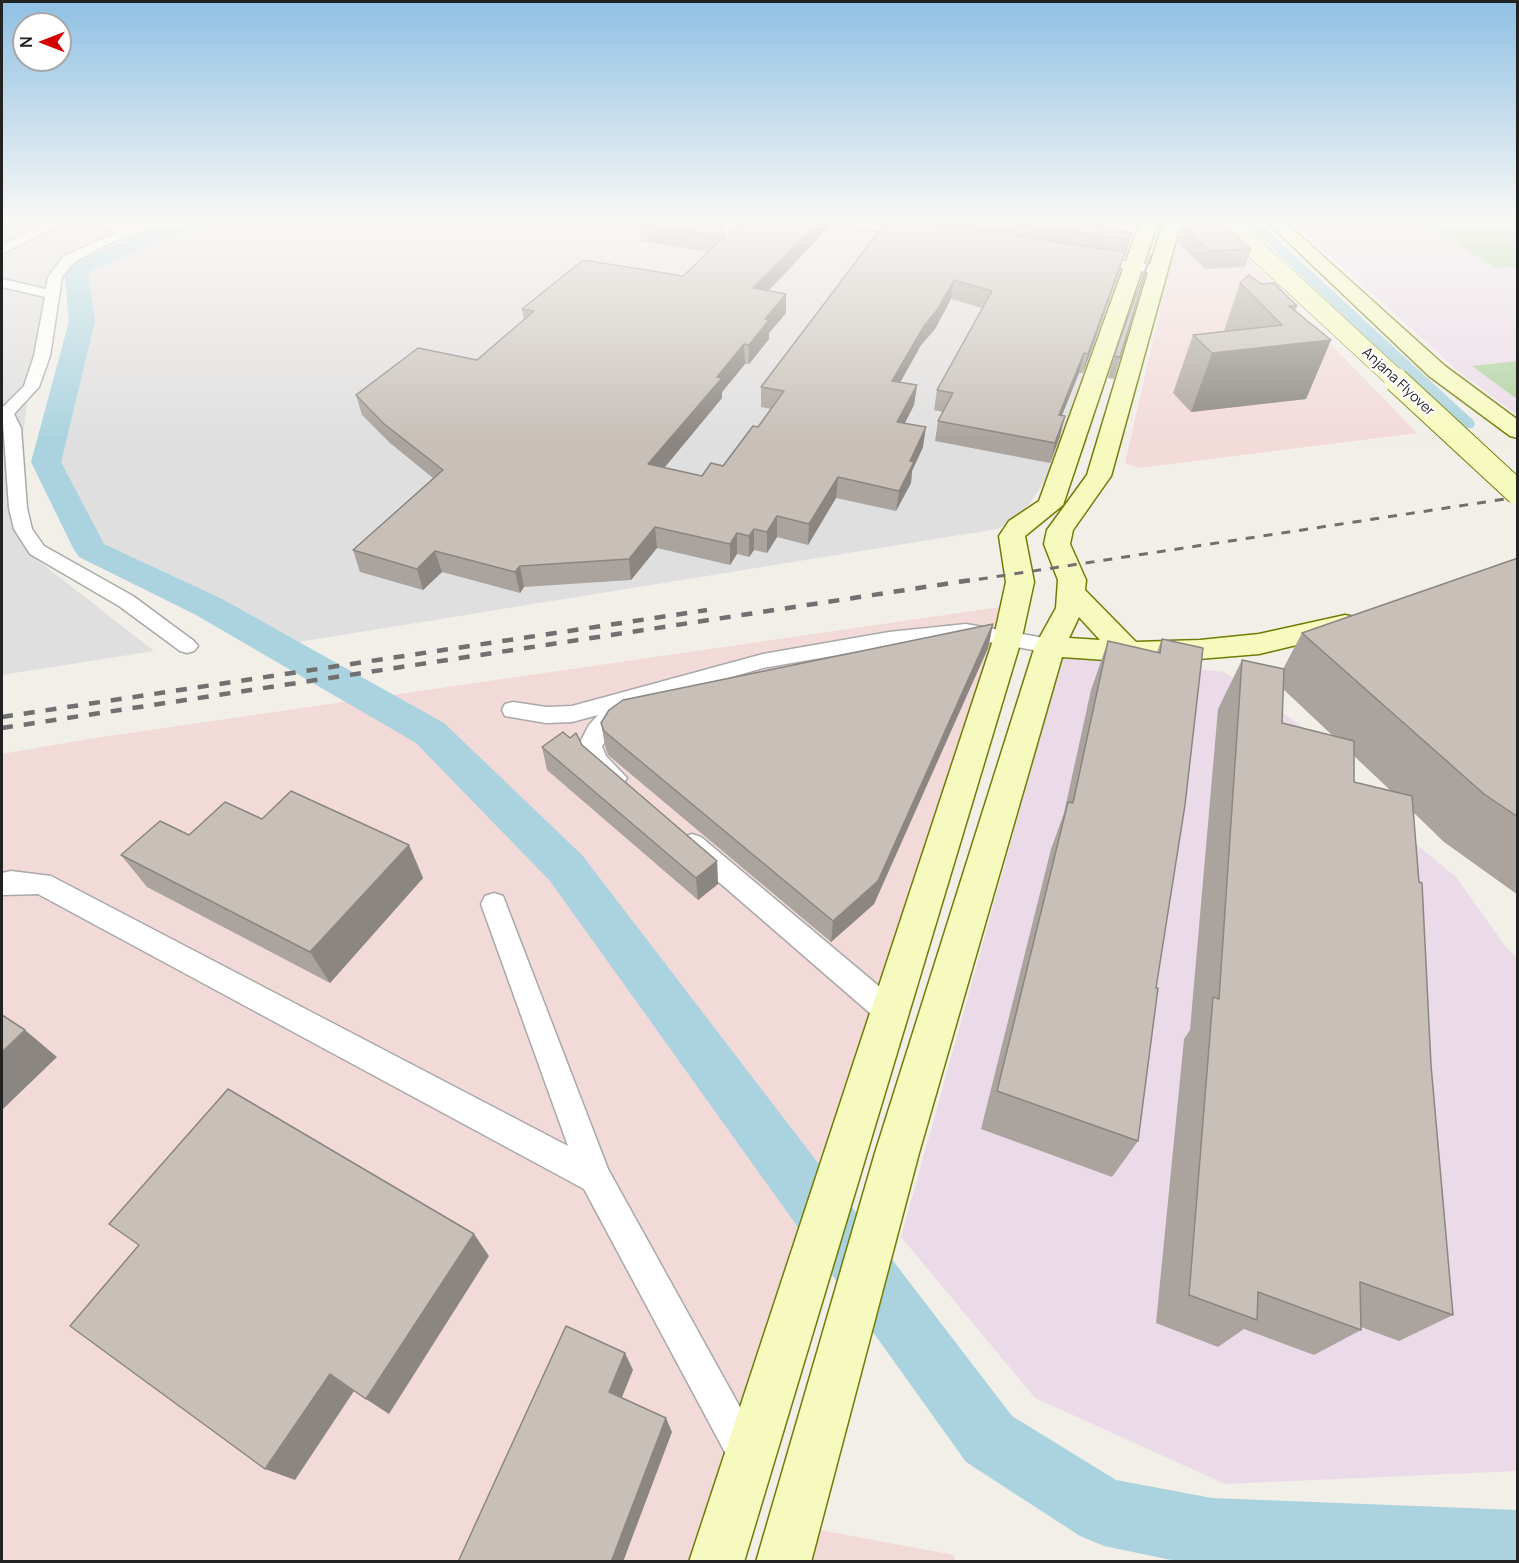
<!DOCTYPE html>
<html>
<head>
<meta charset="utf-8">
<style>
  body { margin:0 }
  #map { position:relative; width:1519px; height:1563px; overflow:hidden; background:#f2efe9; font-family:Manrope,sans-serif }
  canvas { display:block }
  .frame { position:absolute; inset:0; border:3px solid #222; pointer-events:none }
  .north { position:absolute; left:12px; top:12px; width:60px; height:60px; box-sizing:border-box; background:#fff; border:2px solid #a7a7a7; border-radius:50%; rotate:270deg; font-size:16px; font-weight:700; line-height:24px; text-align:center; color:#222 }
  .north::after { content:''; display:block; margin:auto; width:21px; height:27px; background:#d40000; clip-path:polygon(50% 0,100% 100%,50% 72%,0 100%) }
</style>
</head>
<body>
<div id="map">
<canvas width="1519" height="1563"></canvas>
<div class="frame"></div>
<div class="north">N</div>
</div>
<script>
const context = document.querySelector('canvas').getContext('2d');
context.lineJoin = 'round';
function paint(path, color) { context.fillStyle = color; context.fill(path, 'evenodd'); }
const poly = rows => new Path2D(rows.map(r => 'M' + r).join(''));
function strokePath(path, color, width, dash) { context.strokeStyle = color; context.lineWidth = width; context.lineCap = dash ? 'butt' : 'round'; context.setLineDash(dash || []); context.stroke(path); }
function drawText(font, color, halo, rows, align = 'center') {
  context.font = font + ' Manrope,sans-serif'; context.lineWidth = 4.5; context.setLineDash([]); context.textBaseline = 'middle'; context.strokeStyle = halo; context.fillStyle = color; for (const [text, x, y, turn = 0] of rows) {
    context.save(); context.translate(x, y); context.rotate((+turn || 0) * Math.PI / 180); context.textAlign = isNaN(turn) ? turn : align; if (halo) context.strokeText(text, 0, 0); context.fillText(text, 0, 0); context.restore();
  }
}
const residential = poly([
  [2,222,156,222,101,241,49,278,34,356,13,508,31,555,154,651,2,675],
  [196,222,839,222,1130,268,1051,472,1021,516,997,529,280,645,97,545,56,461,91,320,83,269]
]);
const commercial = poly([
  [1180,222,1207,222,1240,250,1417,433,1139,468,1125,463],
  [1007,606,691,1561,2,1562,2,754,88,739],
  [804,1527,954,1555,955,1561,795,1562]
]);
const industrial = poly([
  [1292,222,1517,222,1517,415,1458,371],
  [1063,655,1224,672,1323,741,1370,806,1456,877,1505,946,1517,958,1517,1471,1225,1484,1035,1398,901,1237]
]);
const forest = poly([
  [1423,222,1505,222,1517,229,1517,266,1495,268],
  [1517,361,1517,399,1472,366]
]);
const canal = poly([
  [1245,222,1258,222,1473,420,1475,424,1473,428,1461,428,1245,222]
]);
const river = poly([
  [168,222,197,222,194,227,88,272,95,321,61,462,104,544,222,599,444,723,582,855,1012,1416,1116,1480,1212,1498,1518,1510,1518,1562,1181,1562,1104,1546,1080,1536,966,1462,550,881,416,743,196,615,79,557,74,550,31,462,69,321,64,269,68,264,168,222]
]);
const street = poly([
  [49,222,65,222,2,254,2,245,49,222],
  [85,222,107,222,131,227,146,222,164,222,108,244,74,262,62,277,50,356,39,387,14,414,21,428,27,508,32,529,44,546,133,596,194,641,198,646,194,651,187,653,180,651,119,606,30,554,14,529,9,508,2,408,24,386,34,356,45,297,2,287,2,279,46,289,48,277,64,256,118,232,85,222],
  [839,222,868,222,914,229,920,233,914,237,845,226,839,222],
  [1091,256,1160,266,1167,270,1160,274,1086,263,1084,260,1091,256],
  [966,624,1050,639,1057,641,1061,646,1057,651,1050,653,966,638,889,646,763,668,622,708,620,719,602,746,606,756,627,778,623,784,615,787,607,784,588,767,578,746,589,725,598,715,572,722,546,723,505,716,502,710,505,704,513,702,546,707,572,706,763,654,889,632,966,624],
  [692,834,701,837,899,1003,903,1012,899,1021,889,1025,879,1021,683,851,679,844,683,837,692,834],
  [11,871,51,876,568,1146,481,904,485,896,494,893,503,896,608,1169,761,1445,767,1458,761,1471,748,1477,735,1471,584,1189,38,894,2,895,2,873,11,871]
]);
const secondary = poly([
  [1140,222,1158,222,1063,505,1025,536,1034,582,1022,637,744,1562,689,1562,994,637,1006,582,999,536,1009,521,1039,501,1140,222],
  [1163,222,1181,222,1111,476,1073,530,1070,544,1086,580,1085,590,1136,642,1200,640,1259,634,1345,615,1355,617,1359,624,1355,631,1259,654,1150,663,1062,657,919,1153,811,1562,756,1562,875,1153,1035,646,1056,608,1058,580,1044,544,1047,530,1087,475,1163,222],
  [1079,617,1100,640,1069,638,1079,617],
  [1267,222,1285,222,1445,366,1518,420,1518,438,1510,436,1429,376,1267,222]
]);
const railFar1 = poly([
  [961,582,1518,497]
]);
const rail = poly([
  [2,717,707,610],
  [2,728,971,580]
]);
const secondaryBridgeFar1 = poly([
  [1226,222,1398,381]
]);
const secondaryBridge = poly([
  [1396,380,1518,493]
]);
const wall = poly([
  [723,222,724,239,769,291,786,313,769,333,769,339,749,364,745,364,722,392,722,398,664,468,702,476,723,466,758,427,771,409,761,407,761,387,885,222,884,222,1107,222,1104,229,1132,233,1127,251,1124,258,1123,258,1120,270,1083,373,1079,373,1062,415,1060,436,1050,463,935,441,938,421,943,412,934,410,937,390,982,308,951,299,935,329,921,345,900,382,917,385,914,405,905,423,923,447,912,471,911,483,896,511,836,498,808,545,777,537,767,553,754,550,749,557,737,554,730,565,657,548,631,580,524,587,520,593,442,572,423,590,360,572,353,550,433,478,390,443,362,415,356,395,477,360,524,320,522,309,683,276,708,252,641,241,640,223],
  [1183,222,1251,249,1245,267,1205,269,1178,242],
  [1151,254,1114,379,1108,378,1114,356],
  [1240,283,1261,284,1297,306,1295,311,1331,340,1306,399,1191,412,1173,393,1193,335,1224,331],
  [1518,558,1518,895,1444,842,1413,812,1431,1065,1453,1315,1399,1341,1361,1327,1361,1330,1314,1355,1244,1329,1218,1347,1156,1323,1184,1039,1190,1030,1218,709,1242,660,1283,669,1302,633],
  [1283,689,1333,736,1282,723],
  [1354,756,1390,790,1354,782],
  [993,624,988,648,874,904,831,942,608,755,605,746,601,723],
  [1162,639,1156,988,1138,1141,1112,1177,981,1129,1051,849,1064,813,1091,690,1108,641,1157,652],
  [570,738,582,745,717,861,718,884,698,900,547,770,542,747],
  [262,819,409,845,423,878,330,983,147,887,121,855,189,835]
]);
const shadedWall = poly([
  [818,222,834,222,753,307,753,288],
  [1103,222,1107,222,1101,236,1101,228],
  [1132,233,1127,251,1124,258,1129,240],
  [1125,252,1120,270,1083,373,1088,354],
  [954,280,951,299,935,329,921,345,890,401,892,381,924,326],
  [786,294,786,313,769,333,769,339,749,364,749,345,765,319],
  [1331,340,1306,399,1191,412,1212,353],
  [744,344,745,364,722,392,722,398,650,485,648,464],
  [1084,353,1079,373,1054,435,1059,415],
  [917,385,914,405,895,442,897,422],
  [1065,416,1060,436,1050,463,1055,443],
  [926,427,923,447,912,471,911,483,896,511,899,491,910,461],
  [838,477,836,498,808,545,809,524],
  [777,516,777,537,767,553,767,532],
  [655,527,657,548,631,580,629,559],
  [754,529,754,550,749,557,749,536],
  [737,533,737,554,730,565,730,544],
  [435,551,442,572,423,590,417,569],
  [520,566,524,587,520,593,515,572],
  [993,624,988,648,874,904,831,942,833,921],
  [409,845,423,878,330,983,310,952],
  [717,861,718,884,698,900,696,878],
  [25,1030,57,1057,2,1110,2,1052],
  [474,1234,489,1256,389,1414,366,1399],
  [625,1353,633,1370,618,1407,609,1392],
  [330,1374,354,1391,295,1480,265,1469],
  [666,1418,672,1432,623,1562,611,1562]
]);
const building = poly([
  [641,222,723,222,724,239,744,222,818,222,753,288,786,294,765,319,769,320,749,345,744,344,717,377,722,378,648,464,702,476,711,463,723,466,753,426,758,427,784,391,761,387,886,222,922,222,1125,252,1088,354,1084,353,1059,415,1065,416,1055,443,938,421,953,393,937,390,992,291,954,280,937,310,924,326,892,381,917,385,897,422,926,427,910,461,914,462,899,491,838,477,809,524,777,516,767,532,754,529,749,536,737,533,730,544,655,527,629,559,520,566,515,572,435,551,417,569,353,550,443,470,383,423,356,395,418,348,477,360,534,311,522,309,583,260,683,276,724,237,640,223,641,222],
  [1004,222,1103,222,1101,228,1132,233,1129,240,1004,222],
  [1184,222,1222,222,1251,249,1210,251,1183,225,1184,222],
  [1151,254,1120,357,1114,356,1151,254],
  [1249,275,1261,284,1274,283,1297,306,1289,306,1331,340,1212,353,1193,335,1282,325,1240,283,1249,275],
  [1518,558,1518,817,1484,794,1302,633,1518,558],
  [993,624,878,881,833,921,604,731,601,723,609,710,623,700,993,624],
  [1162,639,1203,648,1185,805,1156,988,1158,988,1138,1141,997,1091,1068,802,1073,803,1108,641,1160,653,1162,639],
  [1242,660,1284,669,1282,723,1354,741,1354,782,1412,796,1419,882,1422,883,1431,1065,1453,1315,1360,1282,1361,1330,1258,1292,1257,1320,1189,1295,1213,997,1219,999,1242,660],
  [563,732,570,738,576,733,582,745,717,861,696,878,542,747,563,732],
  [291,791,409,845,310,952,121,855,160,821,189,835,225,802,262,819,291,791],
  [2,1015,25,1030,2,1052,2,1015],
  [228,1089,474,1234,366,1399,330,1374,265,1469,70,1326,139,1245,109,1224,228,1089],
  [566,1326,625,1353,609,1392,666,1418,611,1562,458,1562,566,1326]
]);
const farStreetnames = [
  ["Anjana Flyover",1398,382,43]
];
paint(residential, '#e0dfdf');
paint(commercial, '#f2dad9');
paint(industrial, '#ebdbe8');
paint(forest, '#add19e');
paint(canal, '#aad3df');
paint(river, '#aad3df');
strokePath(street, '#a9a9a9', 3);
strokePath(secondary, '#707d05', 3);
paint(street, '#fff');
paint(secondary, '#f7fabf');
strokePath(railFar1, '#707070', 3, [9, 9]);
strokePath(rail, '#707070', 4.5, [11, 11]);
strokePath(secondaryBridgeFar1, '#707d05', 21, []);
strokePath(secondaryBridge, '#707d05', 26, []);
strokePath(secondaryBridgeFar1, '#f7fabf', 20);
strokePath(secondaryBridge, '#f7fabf', 24);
paint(wall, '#aba49e');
paint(shadedWall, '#8b8681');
paint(building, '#c7bfb8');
strokePath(building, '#8b8681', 1.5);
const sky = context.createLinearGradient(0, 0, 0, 441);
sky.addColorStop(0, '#8fc0e4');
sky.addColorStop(0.5, '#f9f8f5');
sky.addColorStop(1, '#f9f8f500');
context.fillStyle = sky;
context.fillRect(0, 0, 1519, 441);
drawText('14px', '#222', '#fff', farStreetnames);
</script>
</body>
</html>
